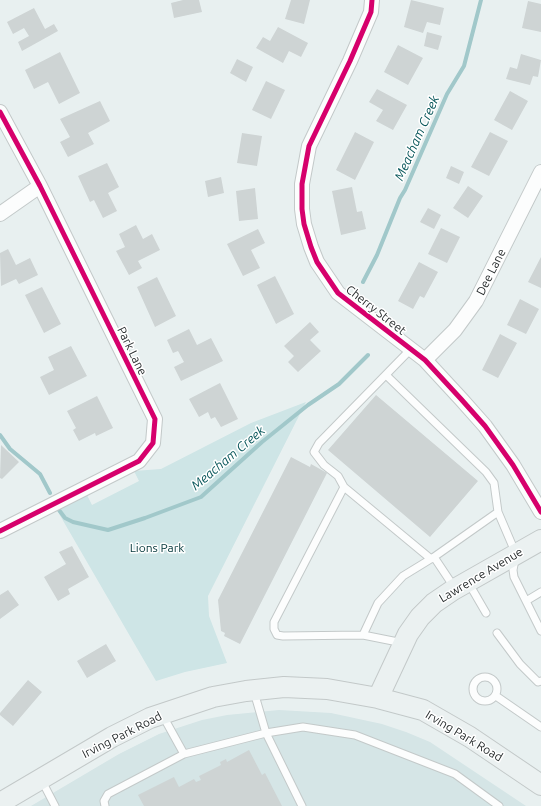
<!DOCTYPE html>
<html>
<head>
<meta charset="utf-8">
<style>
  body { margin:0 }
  canvas { display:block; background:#e8f0f0 }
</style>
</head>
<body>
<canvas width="541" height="806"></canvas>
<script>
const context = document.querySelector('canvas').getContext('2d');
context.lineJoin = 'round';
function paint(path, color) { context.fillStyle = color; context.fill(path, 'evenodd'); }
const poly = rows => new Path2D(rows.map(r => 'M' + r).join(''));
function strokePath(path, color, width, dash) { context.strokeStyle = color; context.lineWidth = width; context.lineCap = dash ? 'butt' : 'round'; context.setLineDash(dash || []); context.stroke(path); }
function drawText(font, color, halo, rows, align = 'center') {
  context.font = font + ' Ubuntu,sans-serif'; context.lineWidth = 3; context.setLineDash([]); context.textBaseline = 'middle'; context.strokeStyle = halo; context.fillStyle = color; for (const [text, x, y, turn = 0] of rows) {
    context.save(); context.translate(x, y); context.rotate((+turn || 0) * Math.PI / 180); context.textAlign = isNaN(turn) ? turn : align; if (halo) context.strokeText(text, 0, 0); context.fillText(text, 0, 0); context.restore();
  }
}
const built = poly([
  [279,710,331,713,382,724,406,732,430,742,526,806,31,806,119,754,159,734,202,720,227,715]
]);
const green = poly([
  [306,402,208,596,209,616,227,663,185,672,156,681,58,512,55,503,84,489,92,505,139,481,134,471,161,469,251,423]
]);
const stream = poly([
  [363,282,377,255,400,198,405,190,447,94,464,66,481,0],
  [0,435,10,449,40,474,50,493],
  [59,510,65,518,73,522,108,530,145,518,201,497,262,442,308,405,339,384,368,355]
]);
const building = poly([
  [183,0,199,0,202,12,174,18,171,3],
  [291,0,310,0,304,24,285,19],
  [411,0,444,8,440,25,427,22,423,33,404,27],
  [528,1,541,4,541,32,522,28],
  [34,8,45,29,54,24,58,31,22,51,18,42,29,36,24,28,13,34,7,22],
  [278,27,308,43,301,57,289,51,283,63,256,48,263,37,270,41],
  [427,32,442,36,438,50,424,46],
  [398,45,423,58,408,85,384,72],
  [60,52,80,93,59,104,48,82,34,89,25,70],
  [521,54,541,60,538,77,533,76,530,85,506,79,510,67,517,69],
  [237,59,253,67,246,82,230,73],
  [266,81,285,90,271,119,252,110],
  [377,89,407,105,393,130,376,121,383,110,369,102],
  [510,91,528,101,512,130,494,120],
  [100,101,110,121,88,133,94,144,68,157,60,142,70,137,60,119],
  [355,132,374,142,355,180,336,170],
  [490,132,508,141,489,176,471,167],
  [242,133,262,136,257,166,237,163],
  [107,163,119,187,108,193,117,211,103,218,94,200,90,202,78,176],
  [451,166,464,172,459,184,446,178],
  [221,177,224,193,208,197,205,181],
  [468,186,483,196,468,218,453,208],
  [352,187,357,212,362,211,366,229,341,235,332,191],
  [255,188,258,219,239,221,236,191],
  [428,208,441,215,434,229,420,222],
  [136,225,143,239,152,234,160,250,138,261,142,268,129,275,116,251,125,247,119,234],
  [441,228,460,237,447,263,428,254],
  [258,229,265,243,251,250,260,268,243,276,227,244],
  [8,249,16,265,30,258,38,275,19,284,16,279,1,286,0,253],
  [541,257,541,288,528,282],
  [419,262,438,272,424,298,420,296,413,309,398,301],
  [275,276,294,314,276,324,257,285],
  [157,277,176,316,155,327,137,287],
  [42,287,61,324,44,333,25,295],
  [520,299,539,309,526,334,507,325],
  [310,322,319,332,310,340,321,351,298,372,288,362,294,356,284,346],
  [189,329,197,345,211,338,223,361,181,381,174,367,184,362,178,351,173,353,167,340],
  [500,334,517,343,498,378,482,370],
  [71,346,87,376,49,395,40,377,54,370,48,357],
  [220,383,238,419,221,427,215,417,211,419,208,412,199,417,189,399],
  [376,395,478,481,430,537,328,450],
  [97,396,113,428,96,436,95,433,79,441,73,430,76,428,67,411],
  [1,445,19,462,2,479,0,478],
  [291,457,310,467,311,464,327,473,240,644,224,636,225,633,221,631,218,600],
  [72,546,89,577,68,589,70,594,58,601,44,577,66,564,59,552],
  [8,590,19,605,0,619,0,595],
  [106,644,116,661,87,678,77,661],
  [28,680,42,692,13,726,0,715,0,713],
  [249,750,262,775,265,773,282,806,144,806,138,795,174,777,179,787,194,779,196,782,201,780,199,776,221,765,220,762,226,759,227,762]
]);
const lane = poly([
  [386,375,486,472,494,483,498,512,516,554,513,570,514,577,541,631],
  [344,487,431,559],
  [468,582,486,613],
  [454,587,434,557,498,512],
  [526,601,541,592],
  [497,633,520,664,538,682,541,681],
  [363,635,378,603,403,576,434,557],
  [403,643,363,635,283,636,277,635,274,629,274,622,344,487,338,476,324,465,314,452,319,443,410,350],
  '473 689a12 12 0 1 1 24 0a12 12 0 1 1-24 0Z',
  [254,692,266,733,302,806],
  [496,696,541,727],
  [163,716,184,754,266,733,303,727,355,735,455,774,499,806],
  [42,781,55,806],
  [105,806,104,801,108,794,184,754]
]);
const street = poly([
  [372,0,371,12,350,61,309,146,302,184,302,209,304,224,311,247,317,262,338,293,425,360,461,399,485,426,513,465,541,512],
  [0,112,40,186,155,419,153,443,139,461,0,531],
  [0,214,40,186],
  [425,360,455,330,476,301,541,172]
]);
const secondary = poly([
  [378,698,408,634,420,617,434,603,453,590,541,540],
  [0,803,112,737,150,718,213,697,246,691,284,687,327,689,378,698,423,710,470,737,541,785]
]);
const cycleway = poly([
  [372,0,371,12,350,61,309,146,302,184,302,209,304,224,311,247,317,262,338,293,425,360,461,399,485,426,513,465,541,512],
  [0,112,40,186,155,419,153,443,139,461,0,531]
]);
const streetNames = [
  ["Dee Lane",491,272,-63],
  ["Cherry Street",376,310,38],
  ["Park Lane",132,351,64],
  ["Lawrence Avenue",481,575,-31],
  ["Irving Park Road",122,735,-27],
  ["Irving Park Road",464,736,31]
];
const parkNames = [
  ["Lions Park",157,548]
];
const waterNames = [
  ["Meacham Creek",417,138,-66],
  ["Meacham Creek",228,458,-40]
];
paint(built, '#d5e5e6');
paint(green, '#cee5e6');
strokePath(stream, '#a1c8ca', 4);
paint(building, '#ced4d4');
strokePath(lane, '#c3c9c9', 9);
strokePath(street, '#c3c9c9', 16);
strokePath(secondary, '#c3c9c9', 22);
strokePath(lane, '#fcfdfd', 7);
strokePath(street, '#fcfdfd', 14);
strokePath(secondary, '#ebf1f1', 20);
strokePath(cycleway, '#d6006c', 5);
drawText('12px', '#282d2e', '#fff', streetNames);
drawText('12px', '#003538', '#fff', parkNames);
drawText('italic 13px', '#065559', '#fff', waterNames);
</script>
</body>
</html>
